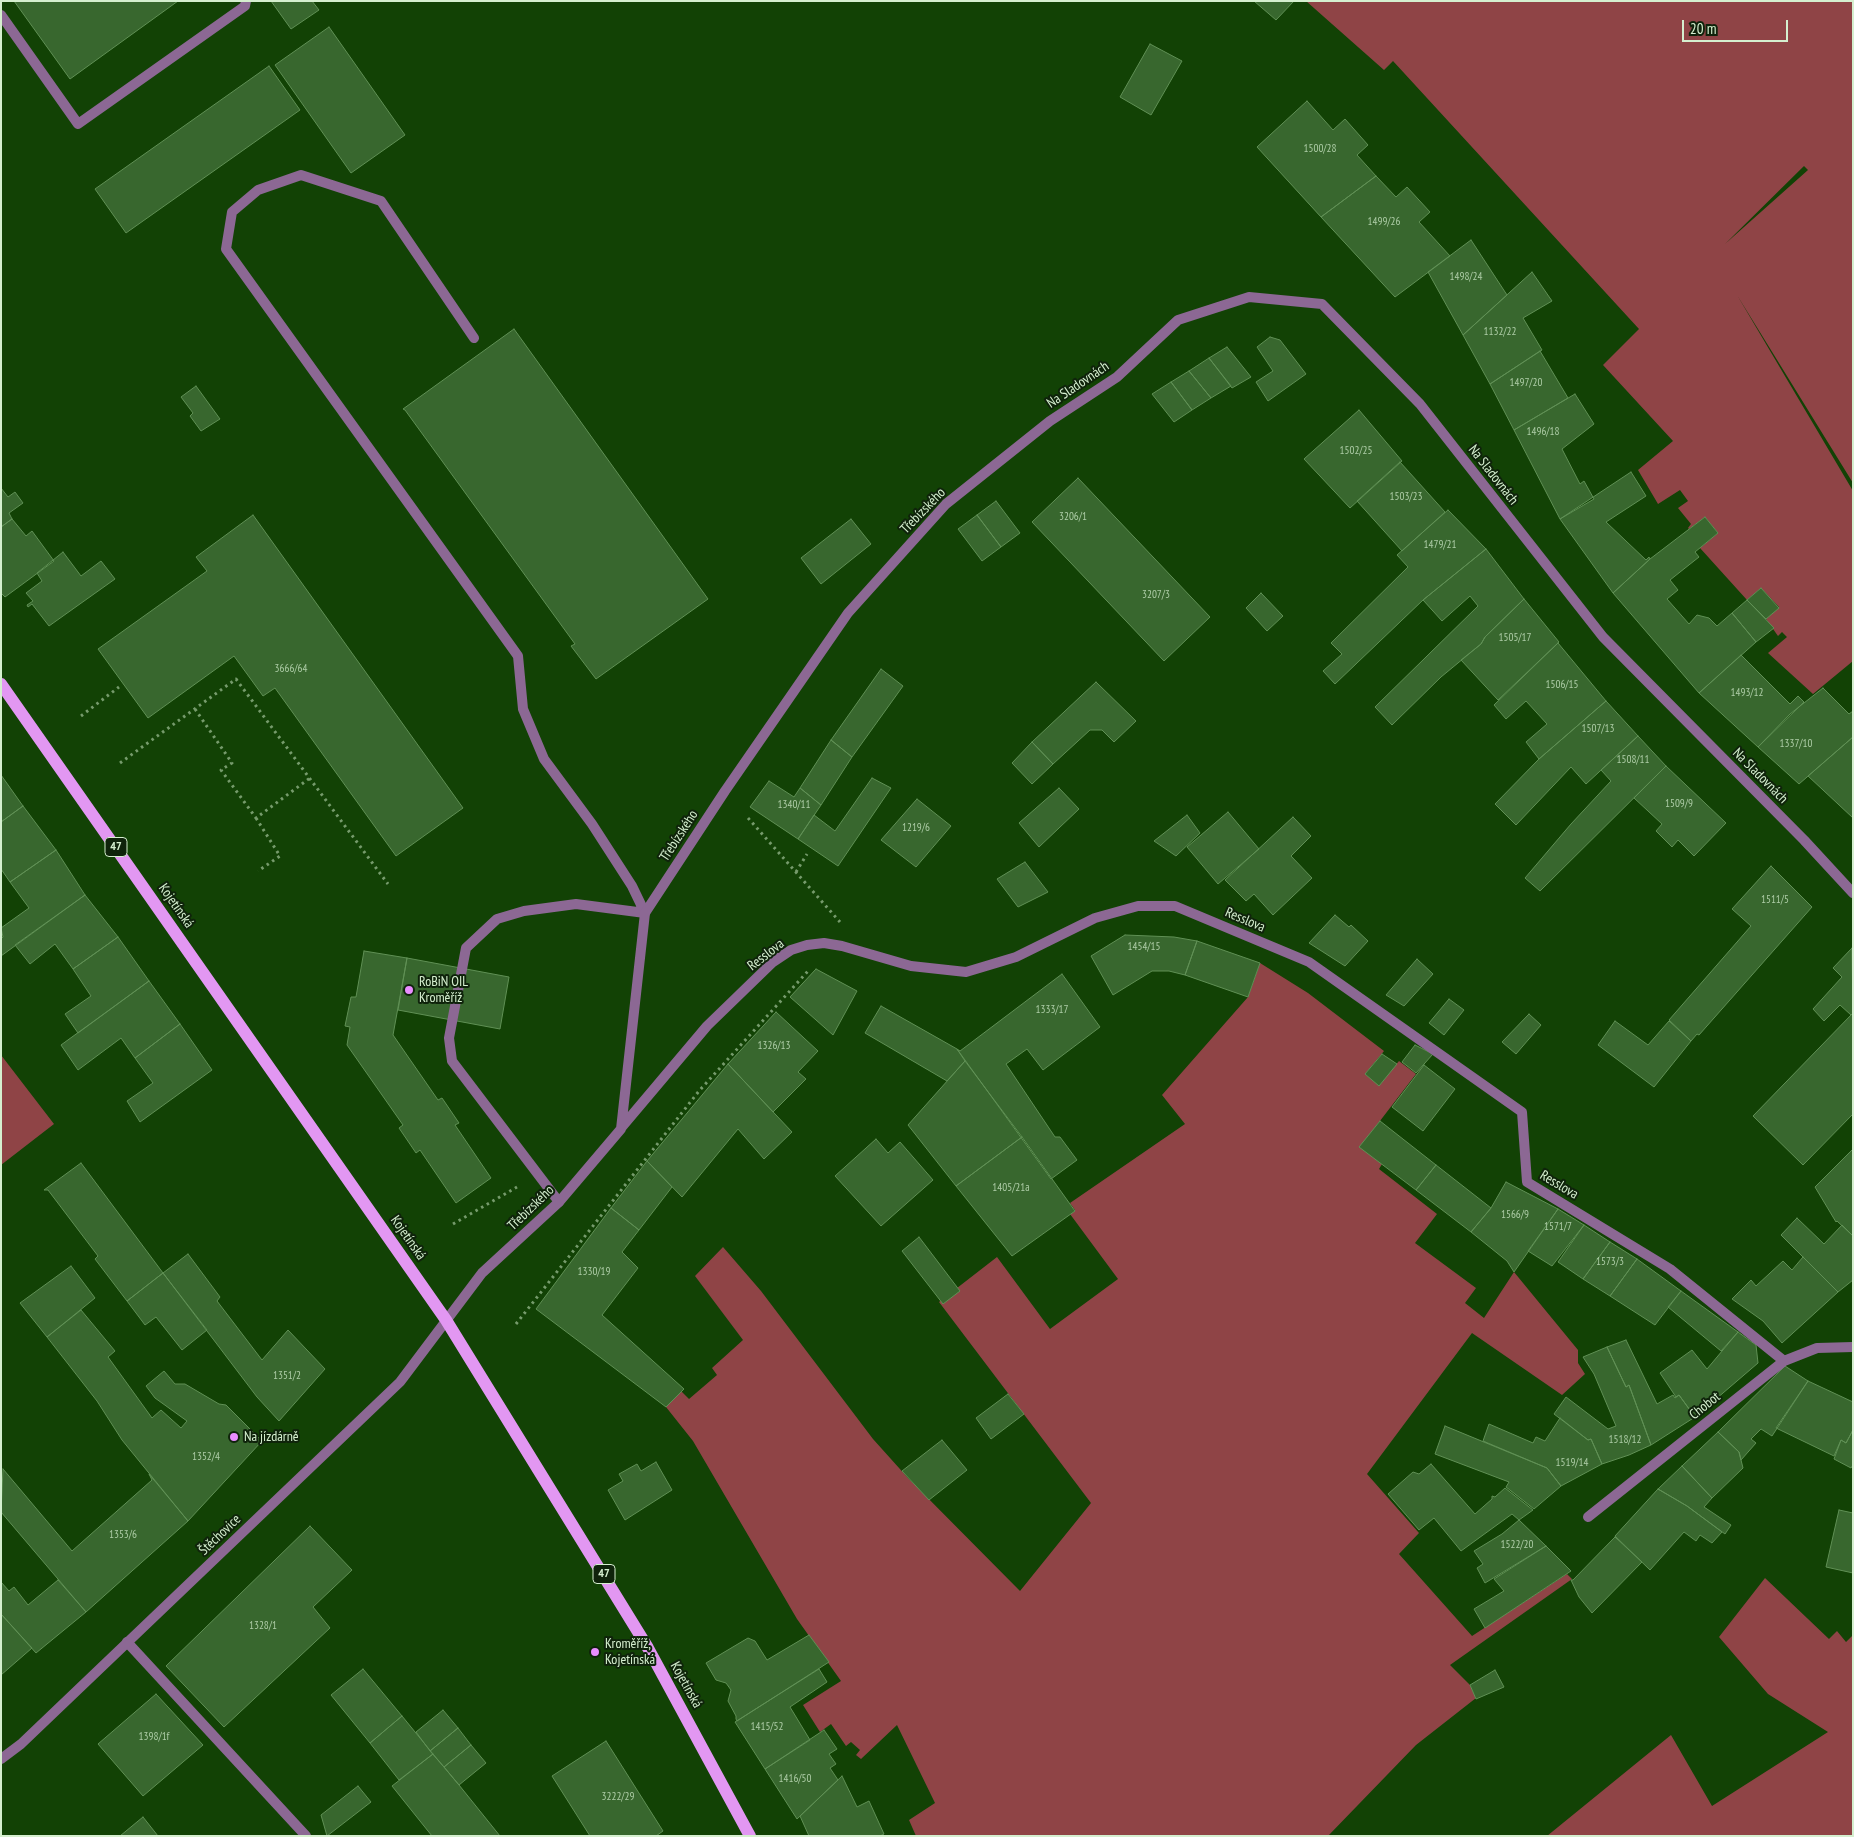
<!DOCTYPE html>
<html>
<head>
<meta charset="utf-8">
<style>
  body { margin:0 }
  #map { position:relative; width:1854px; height:1837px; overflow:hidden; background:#124205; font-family:"PT Sans Narrow",sans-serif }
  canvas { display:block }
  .frame { position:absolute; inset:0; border:2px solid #d5efcf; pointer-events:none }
  .scale { position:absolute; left:1682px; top:20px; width:106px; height:22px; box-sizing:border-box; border:2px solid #d5efcf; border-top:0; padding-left:6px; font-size:15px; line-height:18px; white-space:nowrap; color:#d5efcf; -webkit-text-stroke:4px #0f230b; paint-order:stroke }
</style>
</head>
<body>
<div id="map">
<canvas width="1854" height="1837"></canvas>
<div class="frame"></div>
<div class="scale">20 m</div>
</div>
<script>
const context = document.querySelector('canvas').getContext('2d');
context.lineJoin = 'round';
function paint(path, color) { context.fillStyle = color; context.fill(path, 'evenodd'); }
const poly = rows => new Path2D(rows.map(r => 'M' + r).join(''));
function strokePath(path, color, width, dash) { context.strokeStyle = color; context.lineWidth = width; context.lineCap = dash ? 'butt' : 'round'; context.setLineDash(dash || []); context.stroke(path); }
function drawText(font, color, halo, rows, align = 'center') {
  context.font = font + ' "PT Sans Narrow",sans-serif'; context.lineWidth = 4; context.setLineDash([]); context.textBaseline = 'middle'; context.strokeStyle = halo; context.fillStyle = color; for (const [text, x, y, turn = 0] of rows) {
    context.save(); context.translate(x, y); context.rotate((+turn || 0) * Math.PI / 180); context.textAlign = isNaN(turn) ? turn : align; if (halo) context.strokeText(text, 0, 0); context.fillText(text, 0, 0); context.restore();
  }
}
const green = poly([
  [1306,1,1853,1,1853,483,1737,295,1853,491,1853,661,1813,694,1768,653,1787,637,1782,632,1778,636,1766,619,1779,607,1761,588,1747,600,1700,548,1718,533,1705,517,1689,529,1688,528,1691,524,1678,508,1688,501,1680,490,1658,504,1638,470,1673,441,1603,365,1639,329,1393,61,1384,70],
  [1804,166,1808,170,1725,244],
  [1260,963,1308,993,1384,1051,1365,1074,1379,1085,1399,1061,1416,1074,1360,1147,1382,1164,1379,1169,1437,1214,1415,1243,1476,1288,1465,1303,1484,1318,1514,1272,1578,1350,1578,1363,1585,1374,1562,1395,1472,1333,1367,1474,1419,1533,1399,1554,1472,1636,1567,1574,1572,1579,1450,1665,1470,1685,1476,1698,1416,1745,1328,1836,916,1836,909,1820,935,1803,897,1725,861,1759,856,1755,860,1750,851,1742,846,1746,831,1724,820,1732,803,1705,841,1681,797,1619,693,1441,666,1407,681,1391,689,1399,717,1375,712,1368,743,1340,695,1276,723,1247,761,1291,873,1439,908,1478,1020,1591,1091,1503,939,1302,997,1257,1050,1329,1118,1279,1070,1214,1075,1210,1070,1203,1185,1124,1162,1095,1248,997],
  [1,1055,54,1124,1,1165],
  [1765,1578,1829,1639,1837,1631,1846,1642,1853,1635,1853,1836,1547,1836,1671,1735,1712,1806,1828,1732,1768,1694,1719,1637]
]);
const building = poly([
  [14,1,178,1,70,79,14,1],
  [271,1,312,1,319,10,291,29,271,1],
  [1254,1,1294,1,1276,20,1254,1],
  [329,27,405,135,351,173,275,65,329,27],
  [1150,44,1182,61,1151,115,1120,97,1150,44],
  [269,66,300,110,126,233,95,189,269,66],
  [1307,101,1333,130,1345,119,1368,145,1357,155,1376,176,1321,217,1257,147,1307,101],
  [1376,176,1396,197,1407,187,1430,212,1419,222,1450,256,1395,297,1321,217,1376,176],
  [1471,240,1507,295,1463,335,1428,272,1471,240],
  [1532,272,1552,301,1523,318,1542,350,1490,384,1463,335,1532,272],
  [514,329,708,599,596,679,571,646,575,644,405,410,403,409,514,329],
  [1270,337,1280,340,1306,374,1268,401,1256,382,1273,371,1257,347,1270,337],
  [1227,347,1251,377,1232,388,1209,358,1227,347],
  [1540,351,1568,398,1514,430,1490,384,1540,351],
  [1209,358,1231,386,1211,398,1189,371,1209,358],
  [1189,371,1211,398,1192,410,1171,382,1189,371],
  [1171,382,1192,410,1174,422,1152,394,1171,382],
  [196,386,220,419,201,431,190,416,193,413,181,397,196,386],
  [1575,394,1594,424,1562,449,1580,484,1584,481,1594,499,1560,519,1514,430,1575,394],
  [1359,410,1402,461,1350,508,1304,459,1359,410],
  [1400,462,1445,512,1402,551,1357,501,1400,462],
  [1631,472,1646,496,1606,522,1646,560,1649,557,1650,559,1613,593,1560,519,1631,472],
  [1078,478,1210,617,1164,661,1032,522,1078,478],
  [1,488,8,497,15,492,23,503,9,513,12,519,1,527,1,488],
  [996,501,1020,533,1001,547,977,515,996,501],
  [1448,510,1486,549,1423,600,1335,684,1323,671,1342,654,1331,643,1408,567,1397,555,1448,510],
  [253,515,463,808,396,856,275,688,263,696,234,656,148,718,98,649,207,571,196,557,253,515],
  [977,515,1001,547,982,561,958,529,977,515],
  [1705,517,1718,533,1695,552,1699,557,1670,580,1678,590,1667,599,1689,624,1697,615,1709,618,1717,626,1732,613,1756,642,1699,693,1613,593,1650,559,1705,517],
  [12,519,26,536,32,531,54,561,5,597,1,593,1,527,12,519],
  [851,519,871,544,821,584,801,558,851,519],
  [1486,549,1524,599,1485,637,1481,644,1441,677,1392,725,1375,707,1478,606,1470,596,1442,621,1423,600,1486,549],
  [63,552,81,576,101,561,115,579,49,626,32,604,28,607,27,605,33,601,26,593,42,581,37,573,63,552],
  [1761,588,1779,608,1766,619,1747,600,1761,588],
  [1261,593,1283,616,1267,631,1246,608,1261,593],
  [1524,599,1559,642,1498,700,1461,660,1481,644,1485,637,1524,599],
  [1747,600,1774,628,1756,642,1732,613,1747,600],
  [1558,643,1606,701,1539,759,1526,742,1547,724,1526,701,1506,719,1494,705,1558,643],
  [1741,655,1790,704,1798,696,1804,702,1758,747,1699,693,1741,655],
  [881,669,903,686,852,757,831,740,881,669],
  [1096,682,1136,721,1114,742,1102,730,1090,730,1053,764,1032,742,1096,682],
  [1823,688,1849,714,1853,711,1853,737,1799,784,1758,747,1790,714,1823,688],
  [1606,701,1638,736,1586,784,1571,767,1516,825,1495,804,1539,759,1606,701],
  [1638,736,1666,766,1540,891,1525,878,1571,824,1611,781,1601,770,1638,736],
  [1853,737,1853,818,1808,776,1853,737],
  [831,740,852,757,821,805,800,788,831,740],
  [1032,742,1053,764,1032,784,1012,763,1032,742],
  [1666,766,1726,823,1694,856,1678,840,1672,847,1656,831,1662,824,1634,798,1666,766],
  [1,775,23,806,1,822,1,775],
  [872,778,891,788,838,866,798,839,814,815,835,831,872,778],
  [769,781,794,797,800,788,821,805,798,839,750,807,769,781],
  [1059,788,1079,809,1039,847,1019,823,1059,788],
  [917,799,951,826,916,867,881,840,917,799],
  [23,806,56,850,10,882,1,869,1,822,23,806],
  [1228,812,1259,849,1218,884,1187,847,1228,812],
  [1187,815,1200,833,1176,856,1154,841,1187,815],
  [1293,817,1311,836,1291,856,1312,878,1273,915,1254,894,1246,901,1225,880,1293,817],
  [56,850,85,895,1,956,1,939,3,937,1,928,29,908,10,882,56,850],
  [1025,862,1048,892,1018,907,997,879,1025,862],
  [1771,866,1812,907,1699,1035,1697,1034,1691,1041,1669,1020,1751,926,1732,909,1771,866],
  [85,895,118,937,73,969,55,944,30,964,15,945,85,895],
  [1335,915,1349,927,1351,925,1368,941,1345,966,1309,943,1335,915],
  [1125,935,1174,937,1197,941,1185,975,1169,971,1152,971,1113,995,1091,956,1125,935],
  [118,937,149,981,78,1033,65,1014,91,996,73,969,118,937],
  [1197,941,1260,963,1248,997,1185,975,1197,941],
  [1852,948,1853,1013,1851,1015,1840,1005,1824,1021,1813,1009,1842,977,1833,968,1852,948],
  [364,951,407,958,393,1035,438,1100,442,1098,459,1123,455,1125,491,1178,456,1203,420,1150,416,1153,399,1128,403,1125,347,1045,350,1027,345,1026,351,997,356,997,364,951],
  [407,958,509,977,500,1029,398,1010,407,958],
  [1417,959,1433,974,1404,1006,1386,995,1417,959],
  [816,969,857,991,833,1035,790,997,816,969],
  [1062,974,1100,1027,1043,1070,1027,1049,1006,1064,1055,1137,1060,1137,1077,1160,1051,1179,957,1049,960,1051,1062,974],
  [149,981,180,1024,135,1058,121,1038,78,1070,61,1045,149,981],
  [1449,999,1464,1010,1444,1035,1429,1023,1449,999],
  [881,1006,957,1049,965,1061,947,1081,865,1033,881,1006],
  [776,1012,818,1051,798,1072,806,1079,773,1112,728,1064,776,1012],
  [1853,1013,1853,1114,1803,1165,1753,1116,1853,1013],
  [1529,1014,1541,1025,1516,1054,1502,1042,1529,1014],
  [1615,1021,1648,1045,1669,1021,1691,1041,1654,1087,1598,1045,1615,1021],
  [180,1024,212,1070,140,1122,127,1101,153,1083,135,1058,180,1024],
  [1415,1045,1433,1054,1416,1073,1402,1062,1415,1045],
  [1382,1054,1397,1064,1379,1086,1365,1074,1382,1054],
  [965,1061,1022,1137,956,1186,908,1125,965,1061],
  [728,1064,792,1132,764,1159,738,1129,682,1197,647,1161,728,1064],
  [1424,1065,1455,1089,1423,1131,1392,1107,1424,1065],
  [1380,1121,1436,1165,1416,1190,1359,1147,1380,1121],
  [1022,1137,1075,1211,1012,1256,956,1186,1022,1137],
  [876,1139,888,1153,900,1142,933,1180,881,1226,835,1176,876,1139],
  [1853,1149,1853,1236,1837,1221,1836,1222,1815,1187,1853,1149],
  [647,1161,672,1187,639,1230,611,1208,647,1161],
  [81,1163,163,1273,127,1301,95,1259,98,1256,48,1190,44,1190,81,1163],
  [1436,1165,1491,1208,1471,1232,1416,1190,1436,1165],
  [1506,1182,1558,1209,1514,1272,1507,1261,1471,1232,1491,1208,1506,1182],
  [611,1208,639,1230,622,1252,638,1268,602,1315,684,1389,666,1407,536,1309,611,1208],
  [1558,1209,1584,1225,1552,1266,1528,1251,1558,1209],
  [1797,1218,1824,1244,1842,1225,1853,1236,1853,1280,1838,1292,1781,1235,1797,1218],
  [1584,1225,1610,1242,1583,1279,1558,1262,1584,1225],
  [919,1237,960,1291,943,1304,902,1251,919,1237],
  [1610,1242,1637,1259,1610,1296,1583,1279,1610,1242],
  [188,1254,220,1297,217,1301,262,1360,288,1330,325,1369,279,1421,257,1397,163,1273,188,1254],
  [1803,1257,1838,1292,1782,1343,1763,1321,1732,1299,1751,1280,1756,1286,1783,1261,1792,1270,1803,1257],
  [1637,1259,1681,1291,1655,1325,1610,1296,1637,1259],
  [71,1266,95,1298,47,1337,20,1303,71,1266],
  [163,1273,207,1330,182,1350,156,1317,145,1325,127,1301,163,1273],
  [1681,1291,1738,1332,1721,1351,1668,1307,1681,1291],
  [81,1310,115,1351,108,1357,152,1418,161,1410,181,1428,187,1421,155,1398,146,1386,164,1371,175,1384,185,1384,219,1404,226,1405,262,1441,188,1521,122,1440,97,1401,47,1337,81,1310],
  [1738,1332,1756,1345,1758,1363,1695,1417,1679,1395,1676,1397,1660,1373,1692,1350,1707,1369,1738,1332],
  [1626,1340,1657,1404,1673,1395,1675,1398,1679,1395,1695,1417,1651,1445,1629,1385,1626,1387,1607,1347,1626,1340],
  [1607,1347,1626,1387,1629,1385,1651,1445,1629,1455,1602,1464,1591,1439,1588,1440,1554,1414,1566,1397,1608,1429,1616,1426,1594,1374,1583,1357,1607,1347],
  [1785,1366,1808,1381,1772,1436,1761,1429,1751,1439,1756,1443,1741,1460,1739,1452,1718,1432,1785,1366],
  [1808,1381,1853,1402,1853,1430,1846,1443,1841,1440,1834,1456,1776,1428,1808,1381],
  [1008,1394,1024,1414,991,1439,976,1418,1008,1394],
  [1560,1418,1588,1440,1591,1439,1602,1464,1561,1486,1547,1468,1483,1441,1489,1424,1533,1443,1536,1437,1545,1441,1560,1418],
  [1445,1426,1547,1468,1561,1486,1534,1509,1506,1487,1509,1482,1435,1454,1445,1426],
  [1853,1430,1853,1465,1851,1468,1834,1459,1841,1440,1846,1443,1853,1430],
  [1718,1432,1739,1452,1743,1468,1712,1498,1682,1466,1718,1432],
  [942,1440,967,1470,929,1500,902,1471,942,1440],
  [656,1462,672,1490,625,1520,608,1490,623,1481,619,1474,637,1464,641,1471,656,1462],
  [1431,1464,1475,1514,1492,1499,1492,1496,1495,1497,1505,1488,1533,1510,1519,1520,1512,1514,1461,1551,1434,1518,1419,1530,1388,1494,1413,1472,1419,1474,1431,1464],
  [1682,1466,1712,1498,1704,1507,1731,1525,1725,1534,1687,1506,1658,1489,1682,1466],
  [3,1469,72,1551,152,1480,149,1474,188,1521,86,1612,1,1512,3,1469],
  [1658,1489,1687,1506,1722,1532,1712,1543,1700,1535,1696,1541,1684,1532,1650,1570,1615,1536,1658,1489],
  [1839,1510,1853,1513,1853,1573,1826,1567,1839,1510],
  [1519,1520,1546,1546,1485,1583,1477,1568,1483,1564,1474,1551,1502,1534,1519,1520],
  [310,1526,352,1570,313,1607,330,1628,224,1727,166,1666,310,1526],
  [1615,1537,1642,1562,1592,1613,1579,1597,1571,1580,1573,1580,1615,1537],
  [1546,1546,1571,1571,1485,1628,1474,1609,1504,1591,1494,1579,1546,1546],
  [58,1580,86,1612,36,1653,1,1614,1,1582,9,1591,14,1587,28,1605,58,1580],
  [1,1614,32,1648,1,1675,1,1614],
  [809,1635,829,1662,737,1721,736,1719,736,1716,728,1701,731,1690,726,1683,716,1680,706,1663,748,1638,755,1641,767,1660,809,1635],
  [363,1669,402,1716,370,1743,331,1695,363,1669],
  [819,1669,827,1682,790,1707,810,1740,765,1769,735,1722,819,1669],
  [1495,1670,1504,1687,1476,1699,1470,1685,1495,1670],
  [156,1694,203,1745,143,1796,98,1744,156,1694],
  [443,1710,458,1728,430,1751,416,1732,443,1710],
  [402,1716,433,1754,399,1780,370,1743,402,1716],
  [458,1728,471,1745,444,1767,430,1751,458,1728],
  [824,1730,837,1749,829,1754,836,1764,830,1768,838,1780,797,1819,765,1769,824,1730],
  [606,1741,663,1831,656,1836,590,1836,552,1776,606,1741],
  [471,1745,486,1763,459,1785,444,1767,471,1745],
  [433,1754,459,1785,500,1836,432,1836,392,1786,433,1754],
  [842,1776,857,1807,869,1801,884,1834,880,1836,809,1836,800,1816,842,1776],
  [358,1786,371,1802,327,1836,321,1815,358,1786],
  [143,1817,158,1836,120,1836,143,1817]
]);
const path = poly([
  [195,709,232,763,221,770,256,818,310,778],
  [81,716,119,687],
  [120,763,236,679,388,884],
  [256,818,280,856,258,871],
  [748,818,840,922],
  [796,872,807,854],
  [453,1224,517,1187],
  [516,1324,699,1091,808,971]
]);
const lane = poly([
  [1,15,78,124,245,6,246,1],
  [474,338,381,201,301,175,258,190,232,212,226,249,518,656,523,709,544,759,592,824,632,886,645,913],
  [559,1202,452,1061,449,1038,466,948,497,919,524,911,576,904,645,913],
  [127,1642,306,1836]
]);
const street = poly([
  [621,1128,707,1026,773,962,791,950,807,945,824,943,842,946,911,966,966,972,1016,957,1095,918,1138,906,1175,906,1309,962,1522,1112,1527,1182,1670,1269,1784,1361],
  [1588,1517,1784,1361,1817,1348,1853,1347],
  [1,1759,21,1744,400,1382,482,1273,559,1202,621,1129,645,913,725,791,848,613,946,504,1050,421,1117,377,1178,320,1249,297,1322,304,1420,404,1603,637,1804,840,1853,893]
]);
const primary = poly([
  [1,684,446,1320,648,1648,750,1836]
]);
const markers = [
  [409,990,5,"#e98dfe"],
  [234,1437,5,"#e98dfe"],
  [595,1652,5,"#e98dfe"]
];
const numberNames = [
  ["1500/28",1320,149],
  ["1499/26",1384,222],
  ["1498/24",1466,277],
  ["1132/22",1500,332],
  ["1497/20",1526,383],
  ["1496/18",1543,432],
  ["1502/25",1356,451],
  ["1503/23",1406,497],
  ["3206/1",1073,517],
  ["1479/21",1440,545],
  ["3207/3",1156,595],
  ["1505/17",1515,638],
  ["3666/64",291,669],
  ["1506/15",1562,685],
  ["1493/12",1747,693],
  ["1507/13",1598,729],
  ["1337/10",1796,744],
  ["1508/11",1633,760],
  ["1509/9",1679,804],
  ["1340/11",794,805],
  ["1219/6",916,828],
  ["1511/5",1775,900],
  ["1454/15",1144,947],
  ["1333/17",1052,1010],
  ["1326/13",774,1046],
  ["1405/21a",1011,1188],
  ["1566/9",1515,1215],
  ["1571/7",1558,1227],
  ["1573/3",1610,1262],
  ["1330/19",594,1272],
  ["1351/2",287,1376],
  ["1518/12",1625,1440],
  ["1352/4",206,1457],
  ["1519/14",1572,1463],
  ["1353/6",123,1535],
  ["1522/20",1517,1545],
  ["1328/1",263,1626],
  ["1415/52",767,1727],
  ["1398/1f",154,1737],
  ["1416/50",795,1779],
  ["3222/29",618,1797]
];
const shields = [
  [116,847,22],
  [604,1574,22]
];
const shieldNames = [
  ["47",116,847],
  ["47",604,1574]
];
const streetNames = [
  ["Na Sladovnách",1078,385,-34],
  ["Na Sladovnách",1493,475,52],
  ["Třebízského",923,511,-46],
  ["Na Sladovnách",1760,776,45],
  ["Třebízského",679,836,-57],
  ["Kojetínská",176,906,55],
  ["Resslova",1245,920,23],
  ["Resslova",766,955,-38],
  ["Resslova",1559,1185,31],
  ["Třebízského",531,1208,-44],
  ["Kojetínská",408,1238,55],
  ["Chobot",1705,1406,-39],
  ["Štěchovice",220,1535,-44],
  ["Kojetínská",686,1685,61]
];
const poiNames = [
  ["RoBiN OIL",419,982],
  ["Kroměříž",419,998],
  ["Na jízdárně",244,1437],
  ["Kroměříž,",605,1644],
  ["Kojetínská",605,1660]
];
paint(green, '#8f4446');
paint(building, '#38672e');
strokePath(building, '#609055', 1);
strokePath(path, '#769b6c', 3, [2.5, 4]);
strokePath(lane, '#8c6894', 10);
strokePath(street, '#8c6894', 10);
strokePath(primary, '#e297f2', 12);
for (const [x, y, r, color] of markers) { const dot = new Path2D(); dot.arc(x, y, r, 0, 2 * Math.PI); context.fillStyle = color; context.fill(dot); strokePath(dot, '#0f230b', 2); }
drawText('11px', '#aecda7', null, numberNames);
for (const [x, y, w] of shields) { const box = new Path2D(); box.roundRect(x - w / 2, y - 9.5, w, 19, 4); context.fillStyle = '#0f230b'; context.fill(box); strokePath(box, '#d5efcf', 1); }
drawText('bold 12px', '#d5efcf', null, shieldNames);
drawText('14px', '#d5efcf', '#0f230b', streetNames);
drawText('14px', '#d5efcf', '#0f230b', poiNames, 'left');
</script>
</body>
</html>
